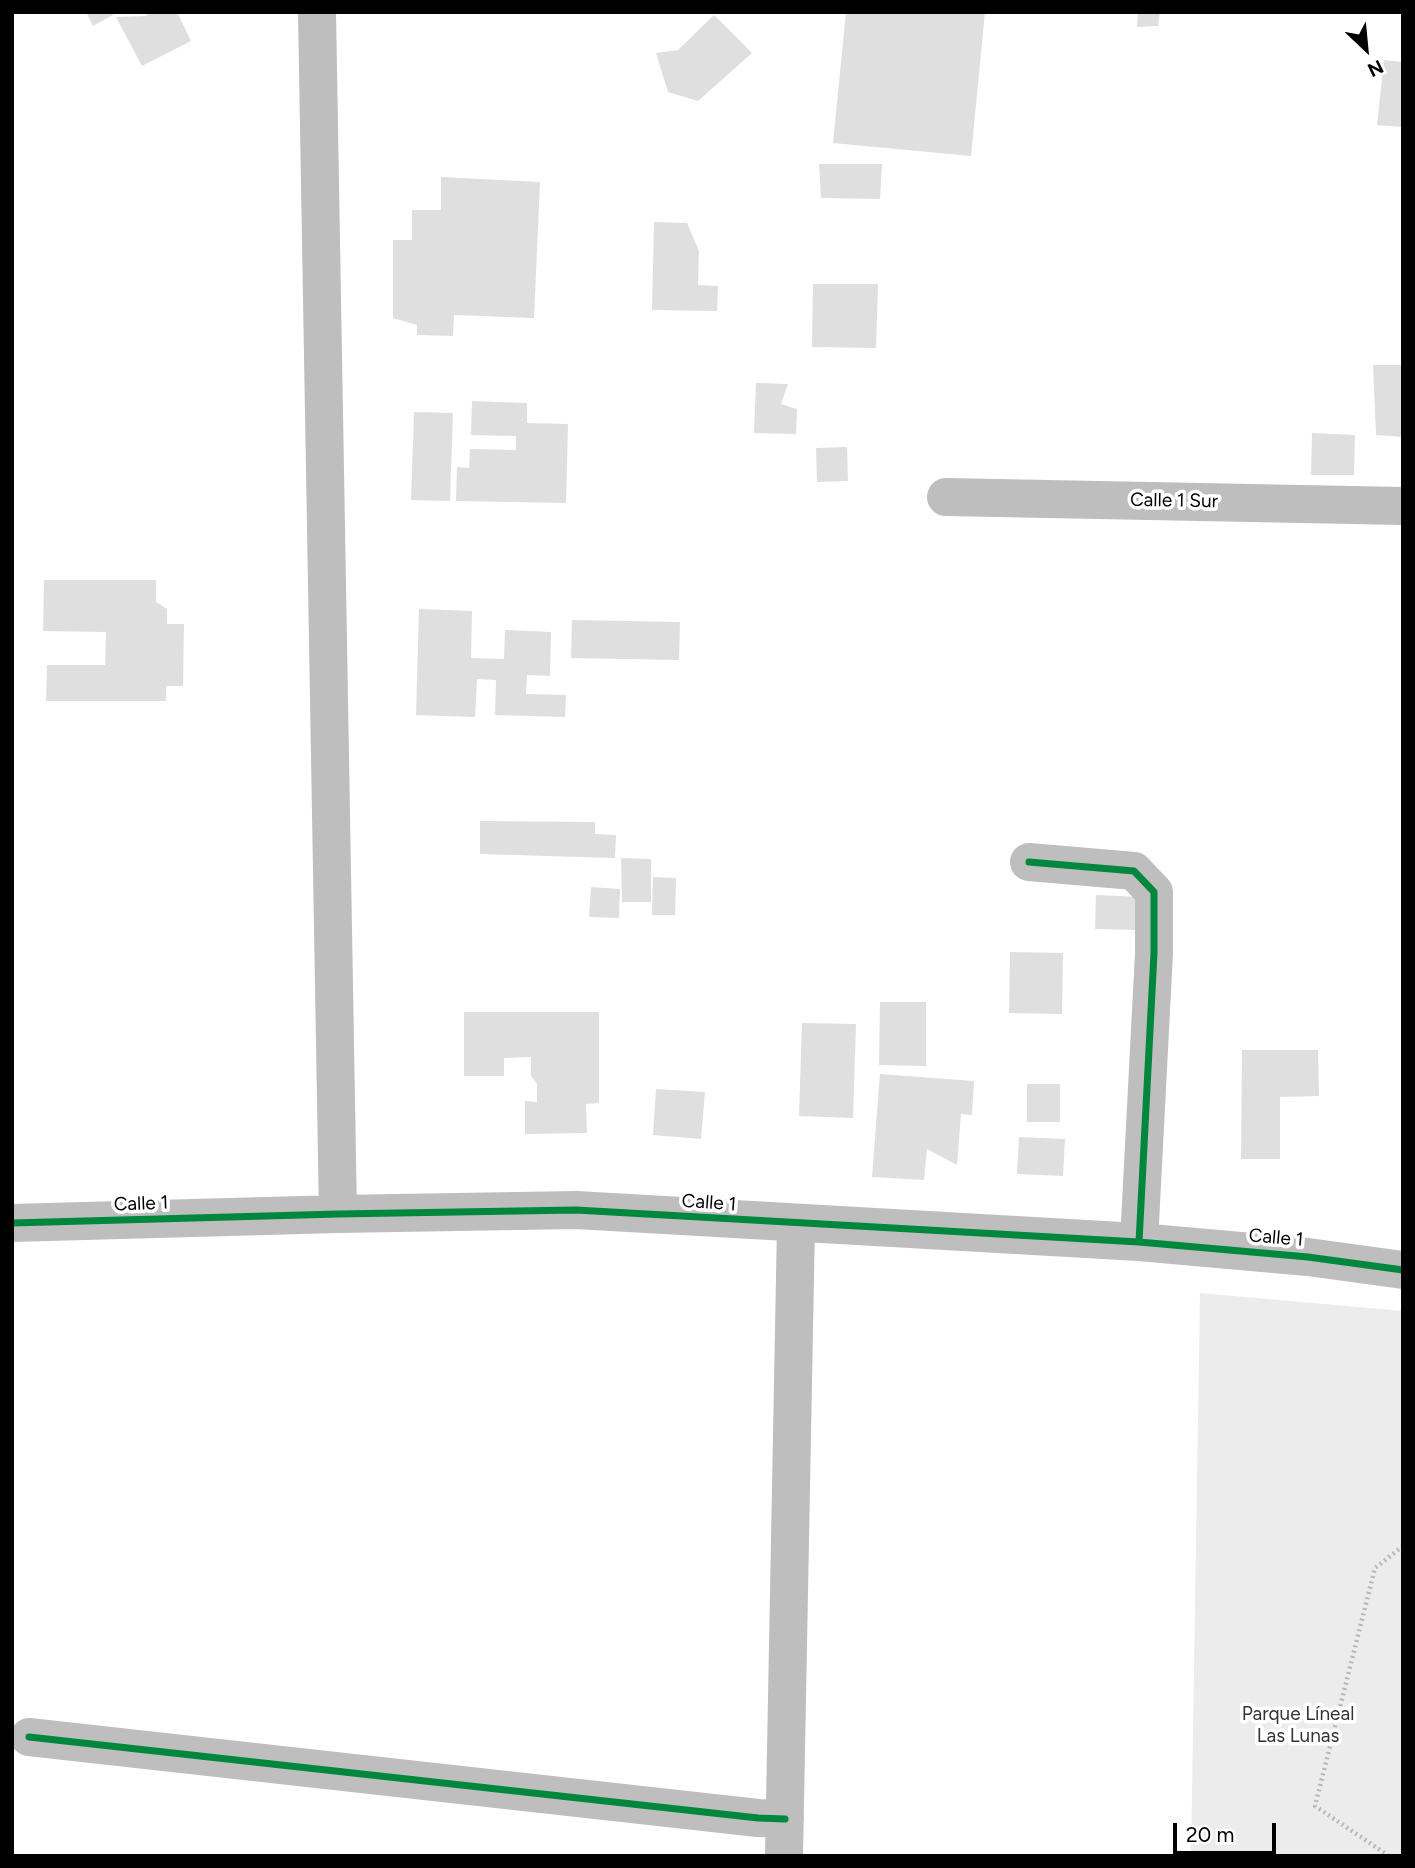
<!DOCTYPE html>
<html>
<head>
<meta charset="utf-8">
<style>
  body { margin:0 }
  #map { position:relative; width:1415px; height:1868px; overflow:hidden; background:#fff; font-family:Figtree,sans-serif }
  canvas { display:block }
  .frame { position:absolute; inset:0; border:14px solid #000; pointer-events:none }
  .north { position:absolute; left:1331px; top:14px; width:70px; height:70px; -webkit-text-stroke:5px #fff; paint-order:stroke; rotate:154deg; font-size:19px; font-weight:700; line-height:28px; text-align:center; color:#000 }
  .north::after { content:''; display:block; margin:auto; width:24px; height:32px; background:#000; clip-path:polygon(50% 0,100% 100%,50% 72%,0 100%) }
  .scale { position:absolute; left:1173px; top:1823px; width:103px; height:32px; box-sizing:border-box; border:4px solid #000; border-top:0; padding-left:9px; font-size:21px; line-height:24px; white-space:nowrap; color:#000; -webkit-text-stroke:5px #fff; paint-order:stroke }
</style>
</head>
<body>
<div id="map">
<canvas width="1415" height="1868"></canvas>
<div class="frame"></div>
<div class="north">N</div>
<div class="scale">20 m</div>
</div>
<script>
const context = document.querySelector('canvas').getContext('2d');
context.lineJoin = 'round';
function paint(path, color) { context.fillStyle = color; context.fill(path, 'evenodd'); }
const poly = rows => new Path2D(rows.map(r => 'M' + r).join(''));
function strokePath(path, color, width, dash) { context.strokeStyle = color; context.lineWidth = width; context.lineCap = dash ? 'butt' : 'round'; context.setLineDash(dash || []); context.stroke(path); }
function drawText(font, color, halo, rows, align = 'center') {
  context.font = font + ' Figtree,sans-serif'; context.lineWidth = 7; context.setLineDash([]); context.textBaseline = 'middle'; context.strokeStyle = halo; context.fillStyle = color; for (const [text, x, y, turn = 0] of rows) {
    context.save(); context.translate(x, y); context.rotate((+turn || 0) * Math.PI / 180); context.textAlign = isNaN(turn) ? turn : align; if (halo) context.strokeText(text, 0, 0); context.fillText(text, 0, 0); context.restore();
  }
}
const green = poly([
  [1200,1293,1403,1311,1403,1856,1191,1856]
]);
const building = poly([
  [86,12,118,12,93,26],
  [149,12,177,12,191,41,142,66,116,17,146,16],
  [846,12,985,12,971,156,833,143],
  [1138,12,1160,12,1158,26,1137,27],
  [714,15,752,53,698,101,668,92,656,53,678,50],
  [1384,60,1403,62,1403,127,1377,125],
  [819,164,882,164,880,199,821,198],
  [441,177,540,182,534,318,454,315,453,336,417,335,417,325,393,318,393,240,412,240,412,210,441,210],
  [654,222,687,223,699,251,698,285,718,286,717,311,652,310],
  [813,284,878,284,876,348,812,347],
  [1373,365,1403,365,1403,437,1376,435],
  [756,383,788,384,781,404,797,409,796,434,754,433],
  [472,401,527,403,527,423,568,424,566,503,456,501,457,467,469,468,470,449,516,450,516,436,471,435],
  [414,412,453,413,450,501,411,500],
  [1312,433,1355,435,1354,475,1311,475],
  [847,447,848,481,817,482,816,448],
  [44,580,156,580,156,602,167,609,167,624,184,624,183,686,166,686,166,701,46,701,47,665,105,665,106,632,43,631],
  [419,609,472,611,471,658,504,659,505,630,551,632,550,676,527,675,526,694,566,695,565,717,495,715,496,680,477,679,475,717,416,715],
  [572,620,680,622,679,660,571,658],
  [480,821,595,822,595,834,616,835,615,858,480,854],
  [621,858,651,859,651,902,622,902],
  [653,877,676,878,675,915,652,915],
  [591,887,620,889,619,918,589,917],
  [1096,895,1141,897,1140,930,1095,929],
  [1010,952,1063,953,1062,1014,1009,1013],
  [880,1002,926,1002,926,1066,879,1065],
  [464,1012,599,1012,599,1103,586,1104,587,1133,525,1134,525,1101,537,1102,537,1084,531,1076,531,1057,504,1058,504,1076,464,1076],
  [802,1023,856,1024,853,1118,799,1116],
  [1242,1050,1318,1050,1319,1096,1280,1097,1280,1159,1241,1159],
  [880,1074,974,1081,972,1115,961,1114,957,1165,927,1149,924,1180,872,1177],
  [1027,1084,1060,1084,1060,1122,1027,1122],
  [656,1089,705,1092,701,1139,653,1135],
  [1019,1137,1065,1139,1063,1176,1017,1174]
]);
const path = poly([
  [1389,1856,1315,1806,1375,1568,1403,1546]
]);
const minor = poly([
  [317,12,338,1214],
  [946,497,1403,506],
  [1029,862,1134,871,1154,892,1154,953,1139,1242],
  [12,1223,338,1214,576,1210,1139,1242,1308,1257,1403,1270],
  [29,1737,758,1818,785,1819],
  [784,1856,796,1224]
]);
const cycleway = poly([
  [1029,862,1134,871,1154,892,1154,953,1139,1242],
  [12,1223,338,1214,576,1210,1139,1242,1308,1257,1403,1270],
  [29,1737,758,1818,785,1819]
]);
const streetNames = [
  ["Calle 1 Sur",1174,501,1],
  ["Calle 1",709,1203,4],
  ["Calle 1",141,1204,-2],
  ["Calle 1",1276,1238,5]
];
const parkNames = [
  ["Parque Líneal",1298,1714],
  ["Las Lunas",1298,1736]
];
paint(green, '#ececec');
paint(building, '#dfdfdf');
strokePath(path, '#b9b9b9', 4.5, [2, 3.5]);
strokePath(minor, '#bebebe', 38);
strokePath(cycleway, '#00873e', 7);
drawText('19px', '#000', '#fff', streetNames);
drawText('19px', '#333', '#fff', parkNames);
</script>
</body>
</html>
